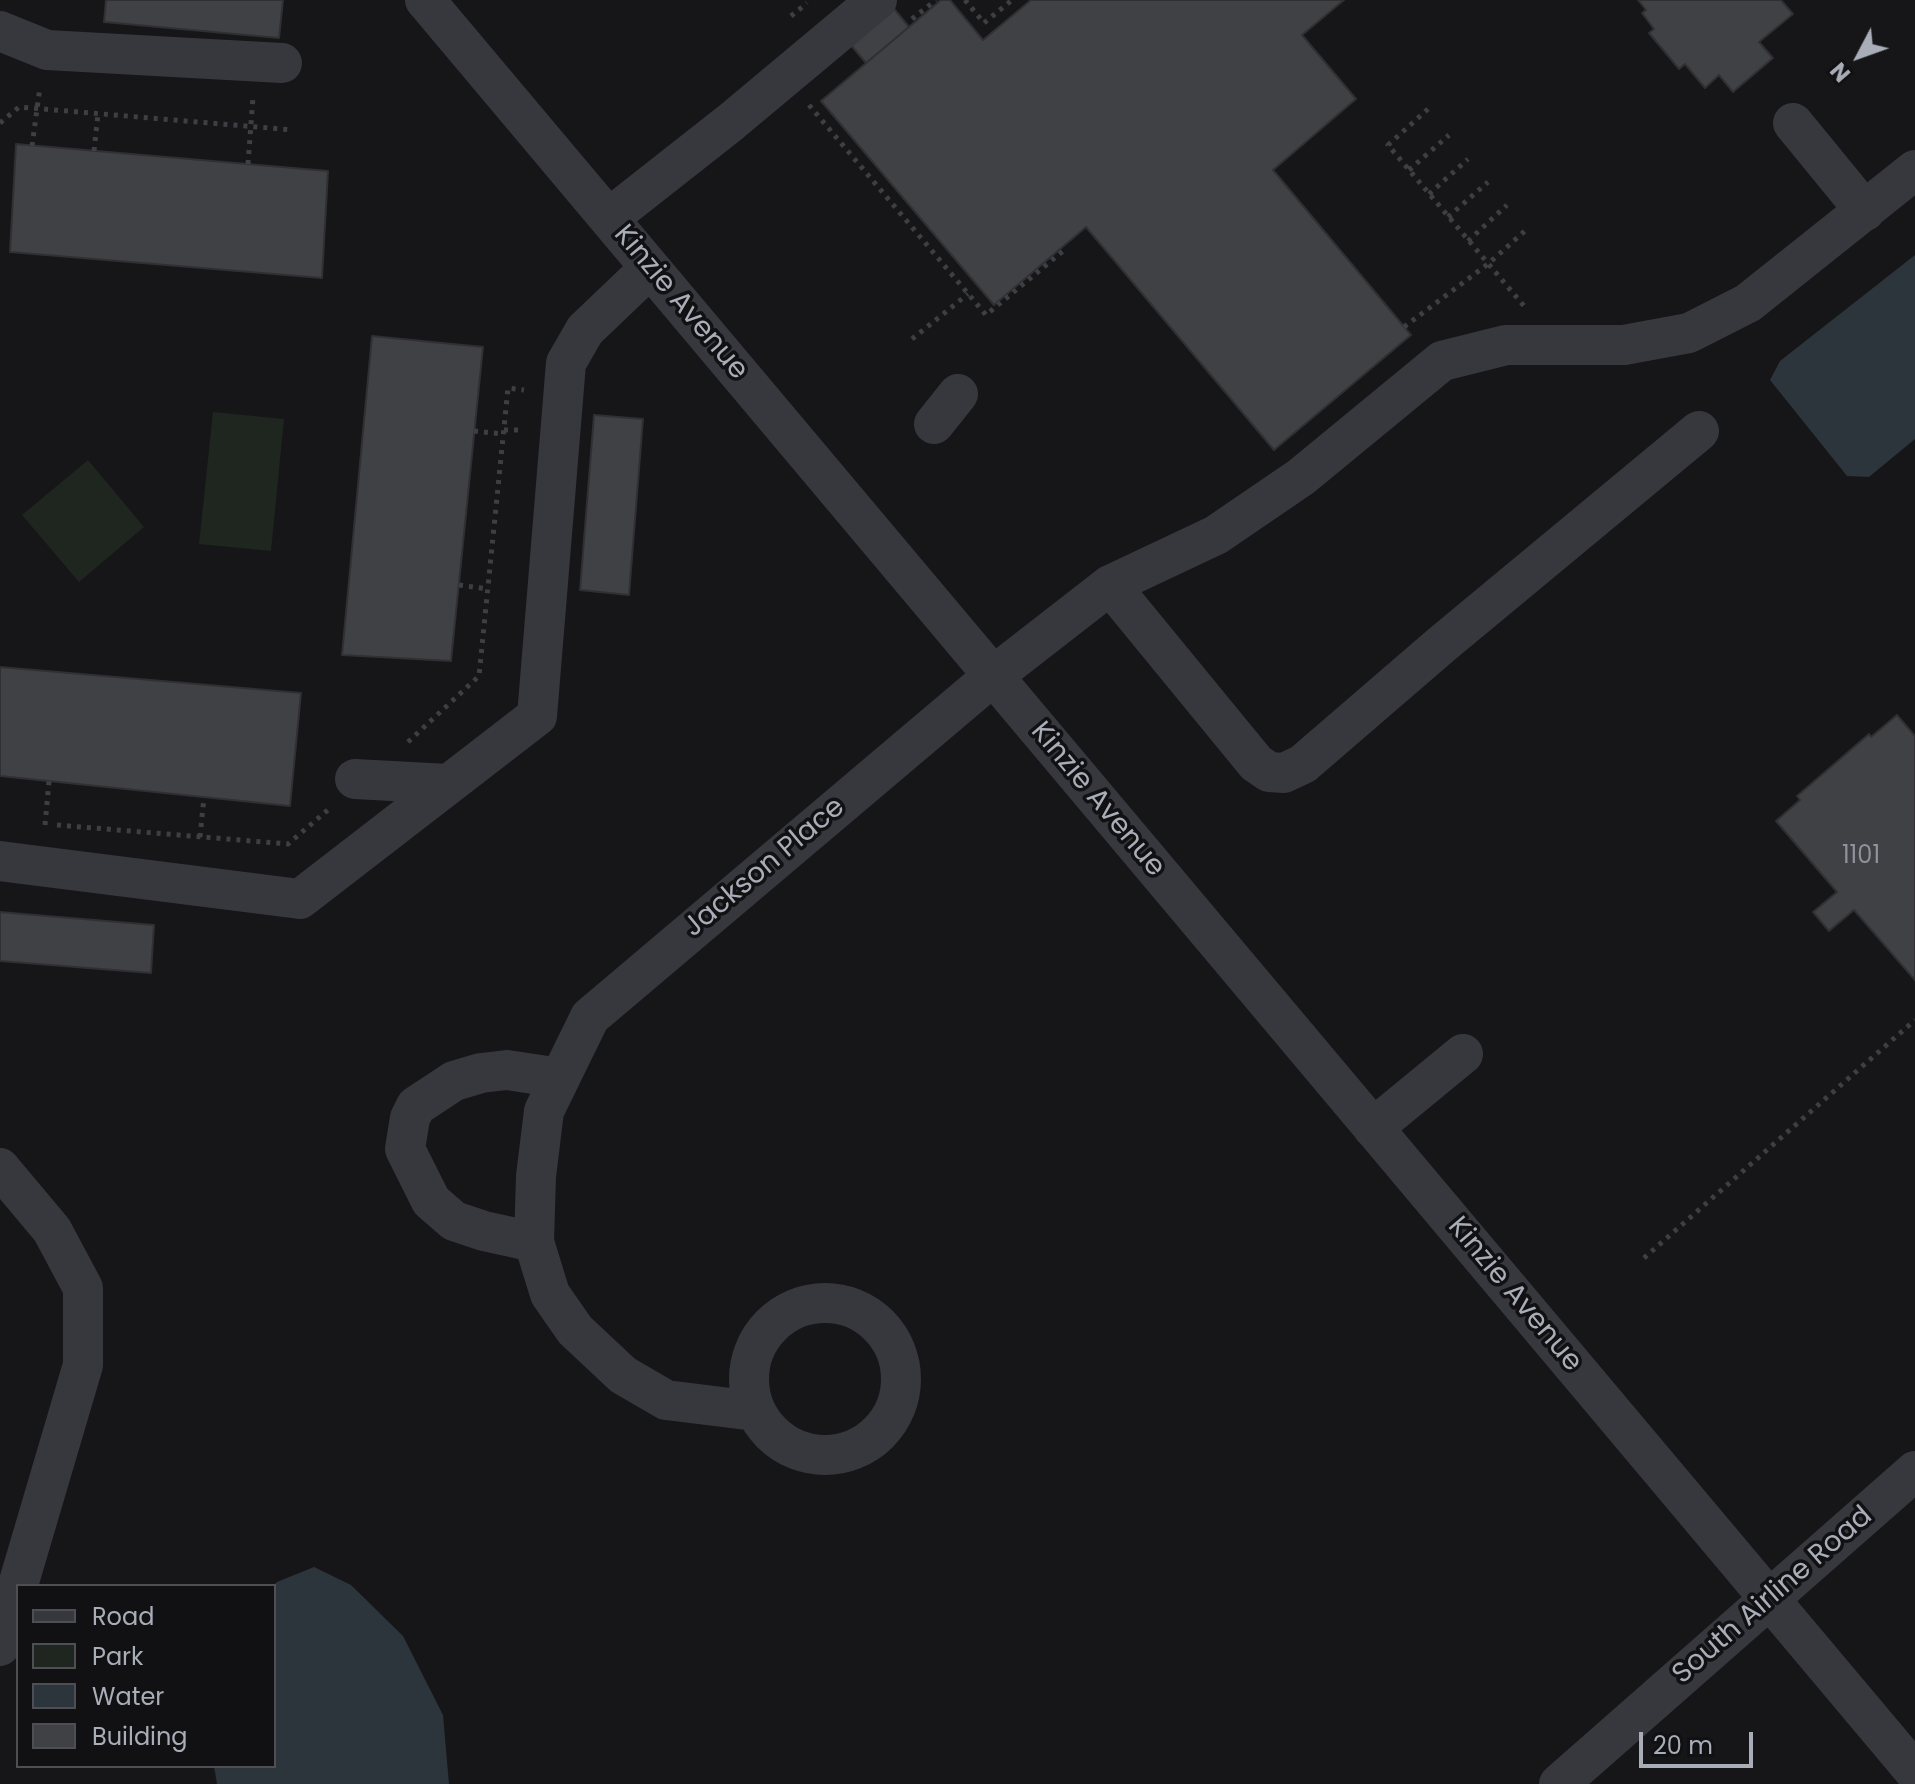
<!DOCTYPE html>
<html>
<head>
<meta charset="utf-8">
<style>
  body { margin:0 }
  #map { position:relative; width:1915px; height:1784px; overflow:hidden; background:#161618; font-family:Poppins,sans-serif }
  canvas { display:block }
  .legend { position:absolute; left:16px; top:1584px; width:260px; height:184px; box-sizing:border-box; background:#111113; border:2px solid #4d4f55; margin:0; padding:10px 14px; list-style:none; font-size:24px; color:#a8adb8 }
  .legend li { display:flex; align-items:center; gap:16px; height:40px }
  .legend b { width:40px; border:2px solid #4d4f55 }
  .north { position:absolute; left:1819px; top:16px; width:80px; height:80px; -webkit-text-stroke:6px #111113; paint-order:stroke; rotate:229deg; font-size:22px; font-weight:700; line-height:32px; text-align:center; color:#a8adb8 }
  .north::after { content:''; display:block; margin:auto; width:28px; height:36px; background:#a8adb8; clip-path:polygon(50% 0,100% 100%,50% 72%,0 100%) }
  .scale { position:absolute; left:1639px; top:1732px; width:114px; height:36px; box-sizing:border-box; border:4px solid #a8adb8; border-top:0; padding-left:10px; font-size:24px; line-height:28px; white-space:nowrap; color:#a8adb8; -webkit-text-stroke:6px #111113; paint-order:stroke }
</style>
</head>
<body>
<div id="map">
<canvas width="1915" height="1784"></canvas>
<ul class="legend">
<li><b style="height:10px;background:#37383d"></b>Road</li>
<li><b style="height:22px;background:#1e261f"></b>Park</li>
<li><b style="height:22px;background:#2c353c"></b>Water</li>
<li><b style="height:22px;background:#404145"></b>Building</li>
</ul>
<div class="north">N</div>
<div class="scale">20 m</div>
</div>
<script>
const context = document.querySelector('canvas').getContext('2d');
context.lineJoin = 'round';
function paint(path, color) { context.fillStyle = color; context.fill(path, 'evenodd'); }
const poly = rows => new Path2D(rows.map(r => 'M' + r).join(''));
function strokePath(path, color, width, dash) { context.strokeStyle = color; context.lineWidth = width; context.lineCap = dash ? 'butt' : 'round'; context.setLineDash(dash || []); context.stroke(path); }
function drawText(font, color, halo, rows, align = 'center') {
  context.font = font + ' Poppins,sans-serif'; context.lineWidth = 7; context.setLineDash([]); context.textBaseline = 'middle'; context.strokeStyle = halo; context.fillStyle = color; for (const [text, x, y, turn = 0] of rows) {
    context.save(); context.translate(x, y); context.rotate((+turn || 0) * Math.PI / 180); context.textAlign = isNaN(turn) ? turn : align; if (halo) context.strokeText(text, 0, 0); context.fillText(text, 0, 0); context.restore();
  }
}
const green = poly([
  [213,412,284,419,271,551,199,544],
  [88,460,144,527,79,582,22,515]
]);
const water = poly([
  [1915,255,1915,439,1869,477,1847,476,1770,380,1780,361],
  [314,1567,351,1585,403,1636,443,1715,449,1784,217,1784,214,1766,274,1766,273,1586,277,1582]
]);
const building = poly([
  [106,0,283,0,279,38,104,22,106,0],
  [887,0,909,27,866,63,828,18,887,0],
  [941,0,950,0,983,40,1031,0,1344,0,1302,35,1356,99,1273,170,1411,335,1274,450,1086,227,994,305,821,101,941,0],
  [1638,0,1781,0,1793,14,1759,42,1773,58,1733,92,1719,75,1705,88,1685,64,1679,69,1649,33,1654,29,1642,13,1646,10,1638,0],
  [16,144,328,171,322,278,10,252,16,144],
  [372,336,483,347,451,661,342,655,372,336],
  [594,415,643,419,629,595,580,590,594,415],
  [0,667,301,693,290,806,0,776,0,667],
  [1897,715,1915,736,1915,980,1854,910,1829,931,1813,912,1837,892,1776,821,1800,800,1797,796,1869,734,1871,737,1897,715],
  [0,912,154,925,151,973,0,961,0,912]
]);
const path = poly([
  [965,0,984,23,1012,0],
  [791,16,807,3],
  [912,19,936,0],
  [809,105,986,315,1063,251],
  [1428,109,1388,145,1524,306],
  [0,123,19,107,293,130],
  [32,146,40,87],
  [94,151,98,114],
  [248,164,253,97],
  [1409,170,1449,135],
  [1429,194,1468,159],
  [1448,217,1488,182],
  [1468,241,1507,205],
  [1404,327,1488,264,1527,229],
  [912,339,968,294],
  [504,430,523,430],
  [474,431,503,434],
  [459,585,488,589],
  [408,742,479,676,508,388,524,390],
  [45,825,49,781],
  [57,825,288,844,329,809],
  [200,837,204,797],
  [1644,1258,1915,1020]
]);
const minor = poly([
  [425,0,1915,1772],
  [0,31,47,50,282,63],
  [1793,123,1865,211],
  [609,218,731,122,877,0],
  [934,424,958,394],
  [1110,585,1256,763,1269,772,1284,773,1303,764,1441,645,1699,431],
  [355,779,448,784],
  [0,861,300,899,537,716,566,363,585,330,650,268],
  [1373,1128,1463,1054],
  [0,1168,52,1230,83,1288,83,1365,0,1646],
  [534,1242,484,1231,454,1221,431,1201,405,1149,410,1118,416,1106,454,1081,481,1073,507,1070,560,1078],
  '749 1379a76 76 0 1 1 152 0a76 76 0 1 1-152 0Z',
  [755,1411,666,1400,623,1375,575,1330,550,1294,534,1242,536,1176,544,1111,590,1017,993,676,1110,585,1216,535,1301,477,1442,361,1506,345,1624,345,1689,333,1748,303,1915,170],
  [1559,1784,1915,1471]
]);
const numberNames = [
  ["1101",1861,857]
];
const streetNames = [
  ["Kinzie Avenue",680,303,50],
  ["Kinzie Avenue",1097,800,50],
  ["Jackson Place",765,868,-40],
  ["Kinzie Avenue",1514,1295,50],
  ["South Airline Road",1773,1596,-41]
];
paint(green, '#1e261f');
paint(water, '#2c353c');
paint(building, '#404145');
strokePath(building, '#303034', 2);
strokePath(path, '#3d3f44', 5, [4, 6]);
strokePath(minor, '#37383d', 40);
drawText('24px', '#8e929b', null, numberNames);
drawText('28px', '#a8adb8', '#111113', streetNames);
</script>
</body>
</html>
